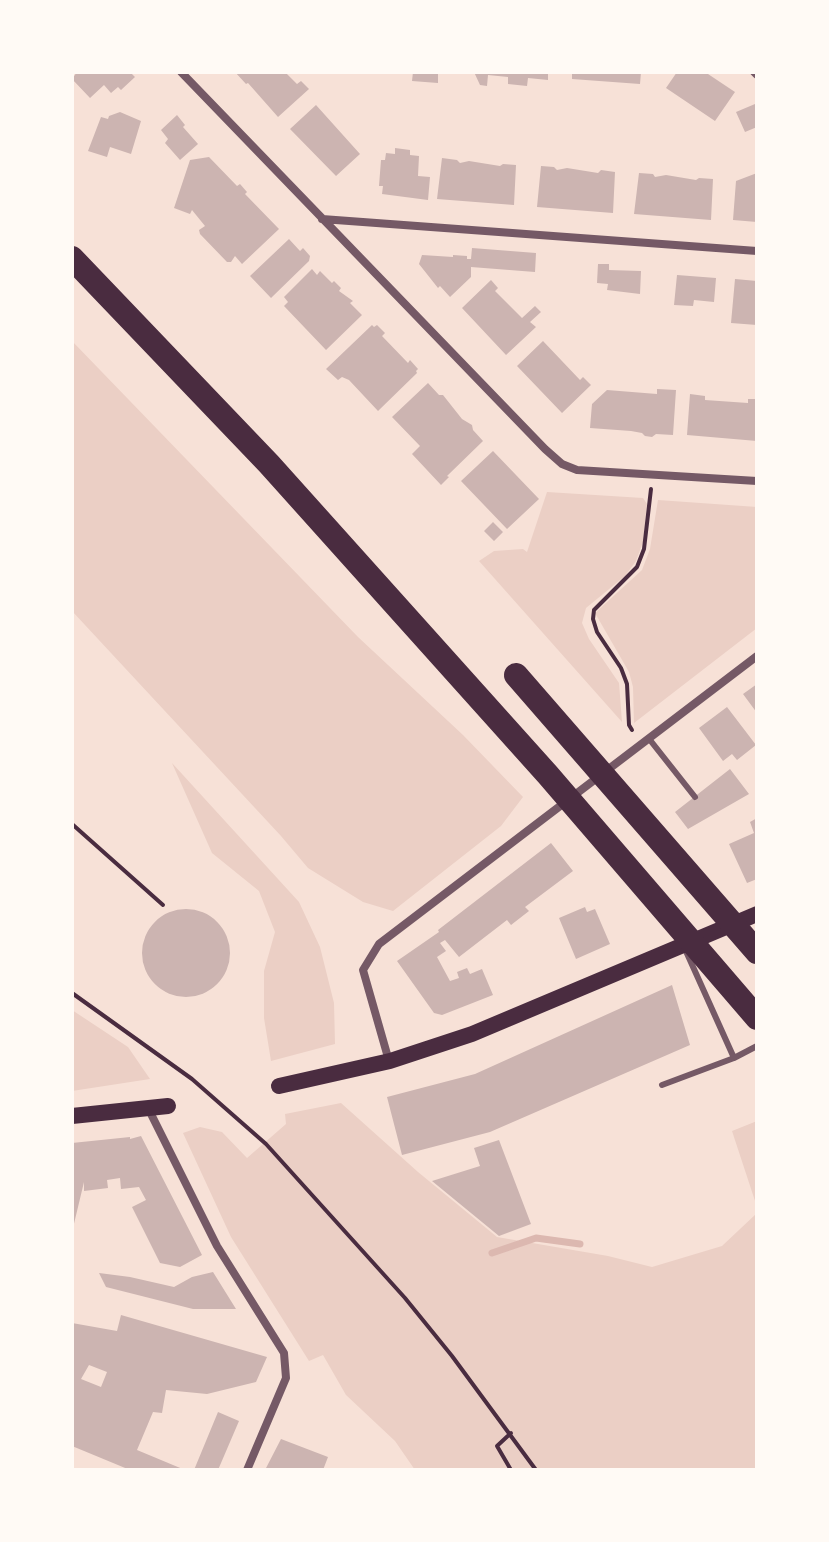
<!DOCTYPE html>
<html>
<head>
<meta charset="utf-8">
<style>
  body { margin:0 }
  #map { position:relative; width:829px; height:1542px; overflow:hidden; background:#f7e1d7; font-family:Overpass,sans-serif }
  canvas { display:block }
  .frame { position:absolute; inset:0; border:74px solid #fffaf5; pointer-events:none }
</style>
</head>
<body>
<div id="map">
<canvas width="829" height="1542"></canvas>
<div class="frame"></div>
</div>
<script>
const context = document.querySelector('canvas').getContext('2d');
context.lineJoin = 'round';
function paint(path, color) { context.fillStyle = color; context.fill(path, 'evenodd'); }
const poly = rows => new Path2D(rows.map(r => 'M' + r).join(''));
function strokePath(path, color, width, dash) { context.strokeStyle = color; context.lineWidth = width; context.lineCap = dash ? 'butt' : 'round'; context.setLineDash(dash || []); context.stroke(path); }
const green = poly([
  [72,341,358,637,463,735,523,797,501,826,393,911,363,902,308,868,281,836,72,611],
  [547,492,643,498,647,504,643,542,636,561,625,576,586,608,582,623,589,639,619,683,622,722,479,561,494,551,523,549,527,552],
  [658,500,757,507,757,628,634,723,633,687,629,672,595,613,642,570,650,549],
  [172,763,299,902,320,947,334,1003,335,1044,271,1061,264,1018,264,971,275,932,259,891,212,853],
  [72,1010,128,1047,150,1079,72,1091],
  [341,1103,418,1172,497,1237,608,1256,652,1267,722,1246,757,1213,757,1470,415,1470,395,1441,346,1395,323,1355,309,1361,231,1237,183,1133,200,1127,222,1132,247,1158,286,1124,285,1114],
  [757,1121,757,1207,732,1131]
]);
const stream = poly([
  [492,1253,536,1238,580,1244]
]);
const building = poly([
  [77,72,130,72,135,77,121,90,118,87,111,93,104,85,90,98,72,79],
  [235,72,285,72,297,84,301,81,309,89,278,117,248,83,246,84],
  [413,72,438,72,438,83,412,81],
  [474,72,548,72,548,80,528,78,527,86,508,84,508,77,488,75,487,86,480,85],
  [572,72,641,72,640,84,572,79],
  [677,72,705,72,735,92,715,121,666,88],
  [755,104,757,127,745,132,736,112],
  [316,105,360,154,336,176,290,129],
  [120,112,141,121,131,154,110,147,107,157,88,151,101,117,108,119,109,116],
  [177,115,185,125,183,127,198,144,180,160,165,143,168,139,161,130],
  [395,148,410,150,410,155,419,156,418,176,430,177,428,200,382,194,383,186,379,186,381,160,385,160,386,153,395,154],
  [209,157,237,186,240,184,247,192,245,194,279,229,242,264,235,256,231,262,227,262,200,234,199,230,205,226,192,210,190,214,174,208,190,160],
  [442,158,457,160,460,163,469,161,500,166,503,164,516,165,514,205,437,199],
  [541,166,554,167,557,170,567,168,598,173,601,170,615,172,613,213,537,207],
  [639,173,653,174,655,177,666,175,696,180,699,178,713,179,711,220,634,214],
  [757,173,757,222,733,220,736,181],
  [289,239,300,251,303,248,310,256,309,261,271,298,250,276],
  [472,248,536,253,535,272,471,267,471,277,450,297,440,286,438,288,419,264,422,255,453,257,453,255,467,256,467,259,471,259],
  [598,264,609,264,609,270,641,271,640,294,607,290,608,284,597,283],
  [312,269,317,275,320,271,332,283,334,281,341,288,339,291,353,301,350,303,362,315,326,350,284,306,288,302,284,297],
  [677,275,716,278,714,302,694,300,693,306,674,305],
  [735,279,757,281,757,325,731,323],
  [491,280,498,288,495,291,522,318,535,306,541,312,530,322,536,327,506,355,462,308],
  [372,325,374,327,377,325,385,333,382,336,408,363,410,360,418,369,416,371,417,373,378,411,349,380,342,377,338,380,326,369],
  [543,341,580,380,583,377,591,385,562,413,517,366],
  [428,383,439,395,443,395,462,419,472,425,473,430,483,441,447,476,449,477,441,485,412,454,420,446,392,417],
  [657,389,676,390,673,435,656,434,652,437,645,436,642,433,631,431,590,428,592,404,607,390,657,394],
  [690,394,705,396,705,400,748,403,748,399,757,399,757,441,687,435],
  [493,451,539,499,507,529,461,481],
  [493,522,503,532,494,541,484,531],
  [757,684,757,713,743,694],
  [727,707,756,745,737,760,732,754,723,761,699,728],
  [730,769,749,794,688,829,675,812],
  [757,818,757,879,747,883,729,844,754,833,750,822],
  [551,843,573,871,525,907,529,911,511,925,507,920,459,957,445,940,440,943,446,951,437,957,450,981,459,978,457,972,467,968,470,974,482,969,493,995,442,1015,434,1013,397,961,439,932,438,930],
  [585,907,587,912,595,909,610,944,576,959,559,918],
  '142 953a44 44 0 1 1 88 0a44 44 0 1 1-88 0Z',
  [672,985,690,1045,490,1132,402,1155,387,1097,475,1074],
  [141,1136,202,1255,180,1267,160,1263,132,1207,146,1200,139,1187,121,1189,120,1178,107,1180,108,1188,84,1191,84,1182,72,1232,72,1143,130,1137,130,1139],
  [499,1140,531,1224,499,1236,432,1181,480,1166,474,1148],
  [213,1272,236,1309,193,1309,106,1287,99,1273,130,1277,174,1287,192,1277],
  [121,1315,267,1357,256,1382,207,1394,166,1390,162,1413,153,1412,137,1450,185,1470,130,1470,72,1446,72,1323,117,1331],
  [89,1365,107,1372,101,1387,81,1379],
  [218,1412,239,1421,218,1470,194,1470],
  [281,1439,328,1457,323,1470,265,1470]
]);
const path = poly([
  [632,730,629,725,627,684,621,668,597,632,593,619,594,610,637,567,644,549,651,489],
  [72,824,163,905],
  [72,993,192,1079,266,1144,405,1298,452,1356,536,1470],
  [511,1470,497,1446,511,1433]
]);
const service = poly([
  [650,740,695,797],
  [734,1058,757,1046],
  [662,1085,734,1058,685,949]
]);
const minor = poly([
  [181,72,545,449,562,464,577,470,757,481],
  [754,72,757,75],
  [322,219,757,251],
  [389,1061,363,970,379,944,757,656],
  [148,1108,217,1246,284,1353,286,1378,247,1470]
]);
const secondary = poly([
  [279,1086,390,1061,472,1034,757,914],
  [72,1116,168,1106]
]);
const motorway = poly([
  [72,258,269,464,548,775,757,1018],
  [516,675,757,952]
]);
paint(green, '#ebcfc5');
strokePath(stream, '#dcb8b0', 7);
paint(building, '#ccb4b1');
strokePath(path, '#4a2c40', 4);
strokePath(service, '#755966', 6);
strokePath(minor, '#755966', 8);
strokePath(secondary, '#4a2c40', 16);
strokePath(motorway, '#4a2c40', 24);
</script>
</body>
</html>
